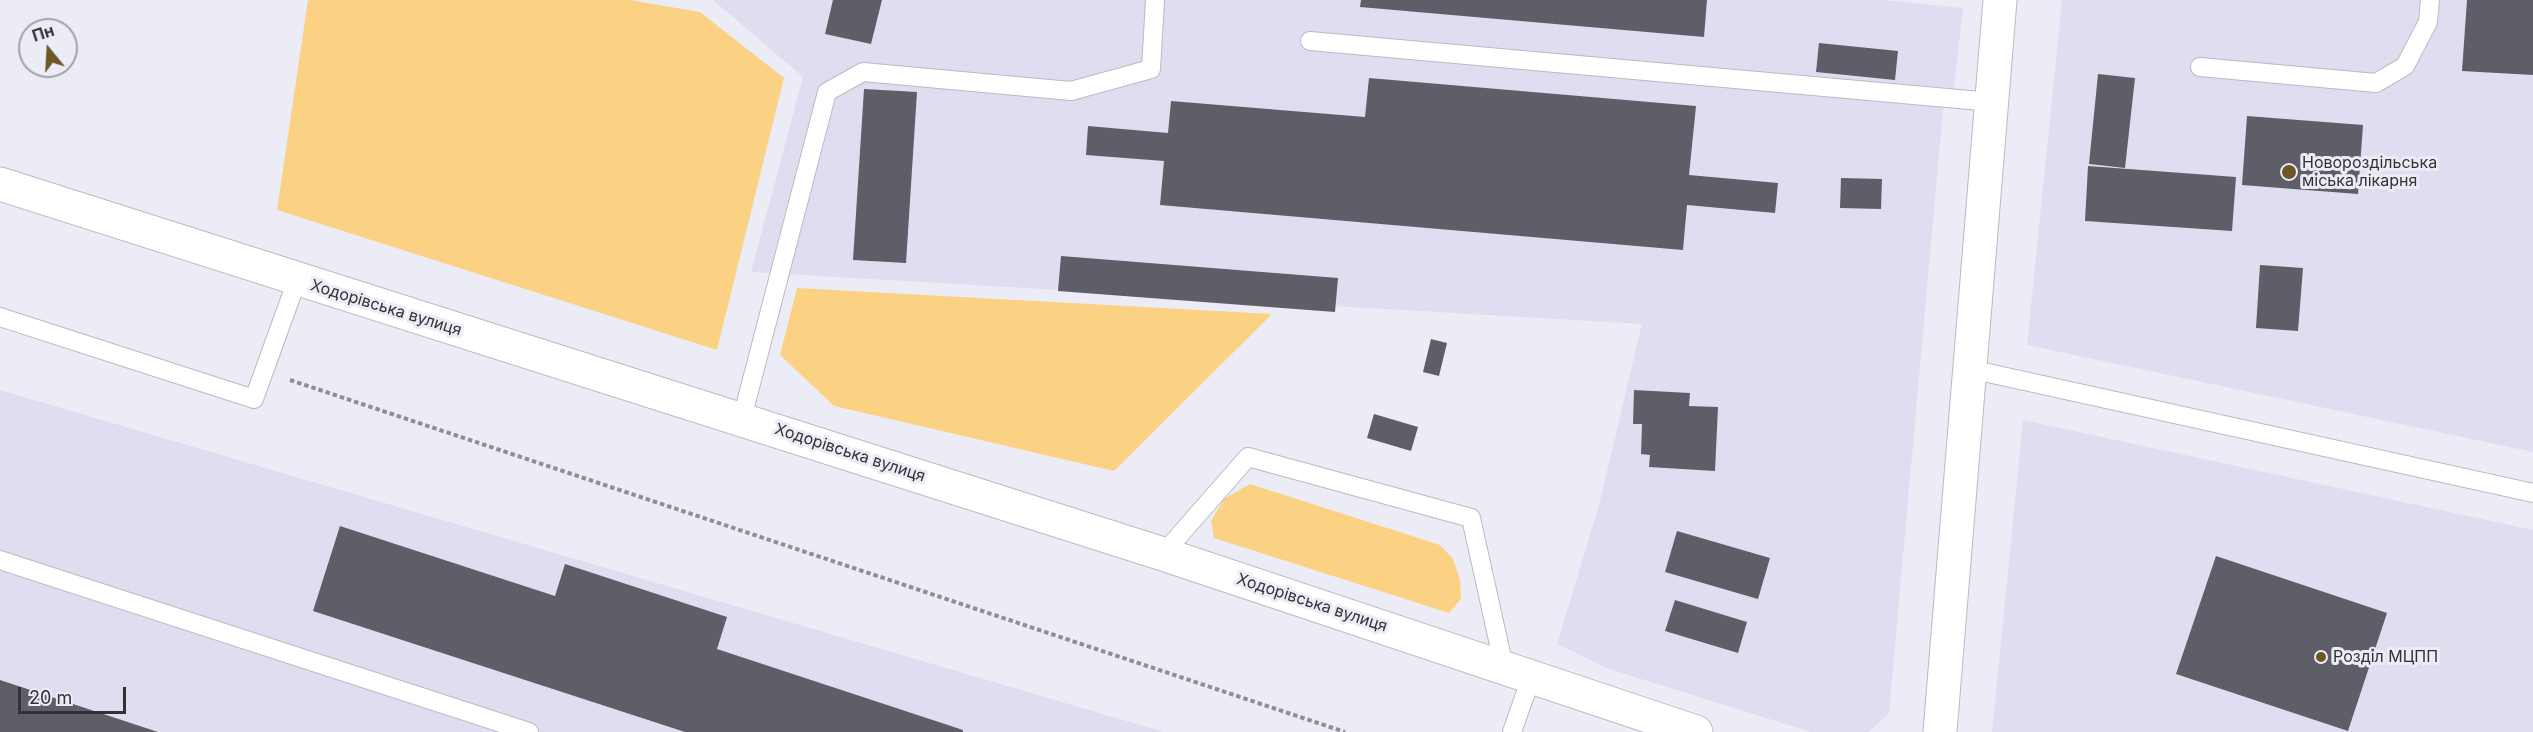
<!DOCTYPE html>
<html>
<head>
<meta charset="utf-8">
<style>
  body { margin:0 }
  #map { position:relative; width:2533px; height:732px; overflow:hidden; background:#ececf7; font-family:Inter,sans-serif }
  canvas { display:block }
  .north { position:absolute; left:18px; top:18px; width:60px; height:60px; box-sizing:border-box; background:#ececf7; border:2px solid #a2a2aa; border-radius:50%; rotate:342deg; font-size:16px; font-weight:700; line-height:24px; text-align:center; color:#323236 }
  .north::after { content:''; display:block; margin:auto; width:21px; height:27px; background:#6e5627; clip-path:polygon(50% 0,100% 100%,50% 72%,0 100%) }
  .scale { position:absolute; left:18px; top:687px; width:108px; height:27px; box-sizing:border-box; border:3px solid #323236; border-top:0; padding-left:8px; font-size:18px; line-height:21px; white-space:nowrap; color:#323236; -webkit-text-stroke:4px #ececf7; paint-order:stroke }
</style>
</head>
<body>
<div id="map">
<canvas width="2533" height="732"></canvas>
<div class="north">Пн</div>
<div class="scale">20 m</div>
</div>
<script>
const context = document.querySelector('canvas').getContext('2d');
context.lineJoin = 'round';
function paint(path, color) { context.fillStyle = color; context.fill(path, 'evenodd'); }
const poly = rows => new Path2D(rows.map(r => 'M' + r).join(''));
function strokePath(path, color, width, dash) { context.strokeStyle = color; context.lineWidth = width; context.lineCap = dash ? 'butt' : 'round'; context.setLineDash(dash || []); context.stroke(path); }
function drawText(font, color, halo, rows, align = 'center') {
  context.font = font + ' Inter,sans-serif'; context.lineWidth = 6; context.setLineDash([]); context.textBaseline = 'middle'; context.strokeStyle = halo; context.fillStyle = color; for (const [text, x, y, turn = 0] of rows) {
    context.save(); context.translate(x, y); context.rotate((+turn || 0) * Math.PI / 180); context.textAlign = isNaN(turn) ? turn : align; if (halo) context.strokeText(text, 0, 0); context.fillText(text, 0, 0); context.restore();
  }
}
const built = poly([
  [713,0,1883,0,1963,8,1954,86,1943,110,1889,713,1869,732,1811,732,1609,669,1557,644,1599,505,1642,324,751,272,803,77],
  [2062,0,2533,0,2533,452,2027,345],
  [0,390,1164,732,0,732],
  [2023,420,2533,530,2533,732,1992,732]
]);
const green = poly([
  [308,0,630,0,700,12,784,78,717,350,277,210],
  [797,288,1272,314,1114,471,834,406,780,355],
  [1250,484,1440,545,1453,559,1460,580,1461,599,1449,613,1214,538,1211,521,1224,499]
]);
const building = poly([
  [833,0,882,0,871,44,825,34],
  [1361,0,1707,0,1704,37,1360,7],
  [2467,0,2533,0,2533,75,2462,71],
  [1819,43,1898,51,1895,80,1816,72],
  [2098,74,2135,78,2125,168,2089,164],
  [1369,78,1696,106,1689,175,1778,183,1775,213,1687,205,1683,250,1160,205,1164,161,1086,155,1088,126,1168,133,1171,101,1365,117],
  [864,89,917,92,906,263,853,260],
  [2247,116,2363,125,2358,194,2242,185],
  [2088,166,2236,177,2232,231,2085,221],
  [1841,178,1882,179,1881,209,1840,208],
  [1061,256,1338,278,1335,312,1058,291],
  [2260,265,2303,268,2298,331,2256,328],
  [1431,339,1447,343,1439,376,1423,372],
  [1634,390,1690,393,1689,406,1718,407,1715,471,1649,467,1650,455,1641,454,1642,424,1633,424],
  [1374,414,1418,427,1411,451,1367,438],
  [340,526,555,596,565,564,727,617,717,649,963,730,963,732,685,732,313,611],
  [1677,531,1770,558,1758,599,1665,572],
  [2216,556,2387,613,2348,731,2176,674],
  [1675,600,1747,622,1738,653,1665,631],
  [0,680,158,732,0,732]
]);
const path = poly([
  [290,380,1345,732]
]);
const service = poly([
  [1310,41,1992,102],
  [2200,67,2376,83,2405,66,2428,22,2430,0],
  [0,317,254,399,297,280],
  [1970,369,2533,493],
  [742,418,827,92,863,72,1071,91,1151,69,1155,0],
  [1163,554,1248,457,1471,518,1504,667],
  [0,560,529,732],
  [1512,732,1532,675]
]);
const minor = poly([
  [1940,732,2000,0]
]);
const secondary = poly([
  [0,184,1163,554,1696,732]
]);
const markers = [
  [2289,172,8,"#6e5627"],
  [2321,657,6,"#6e5627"]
];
const poiNames = [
  ["Новороздільська",2302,163],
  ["міська лікарня",2302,181],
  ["Розділ МЦПП",2333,657]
];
const streetNames = [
  ["Ходорівська вулиця",386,308,17],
  ["Ходорівська вулиця",850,453,18],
  ["Ходорівська вулиця",1312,603,18]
];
paint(built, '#dfdef1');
paint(green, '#fbd284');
paint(building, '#5e5e68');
strokePath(service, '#babac5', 20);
strokePath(minor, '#babac5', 35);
strokePath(secondary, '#babac5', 35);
strokePath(path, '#8e8e96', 4, [4.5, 3]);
strokePath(service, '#fff', 18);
strokePath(minor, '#fff', 33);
strokePath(secondary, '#fff', 33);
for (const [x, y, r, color] of markers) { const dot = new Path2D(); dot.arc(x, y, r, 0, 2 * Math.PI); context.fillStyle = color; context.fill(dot); strokePath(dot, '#ececf7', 2); }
drawText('16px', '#323236', '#ececf7', poiNames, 'left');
drawText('16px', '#323236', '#ececf7', streetNames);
</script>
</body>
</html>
